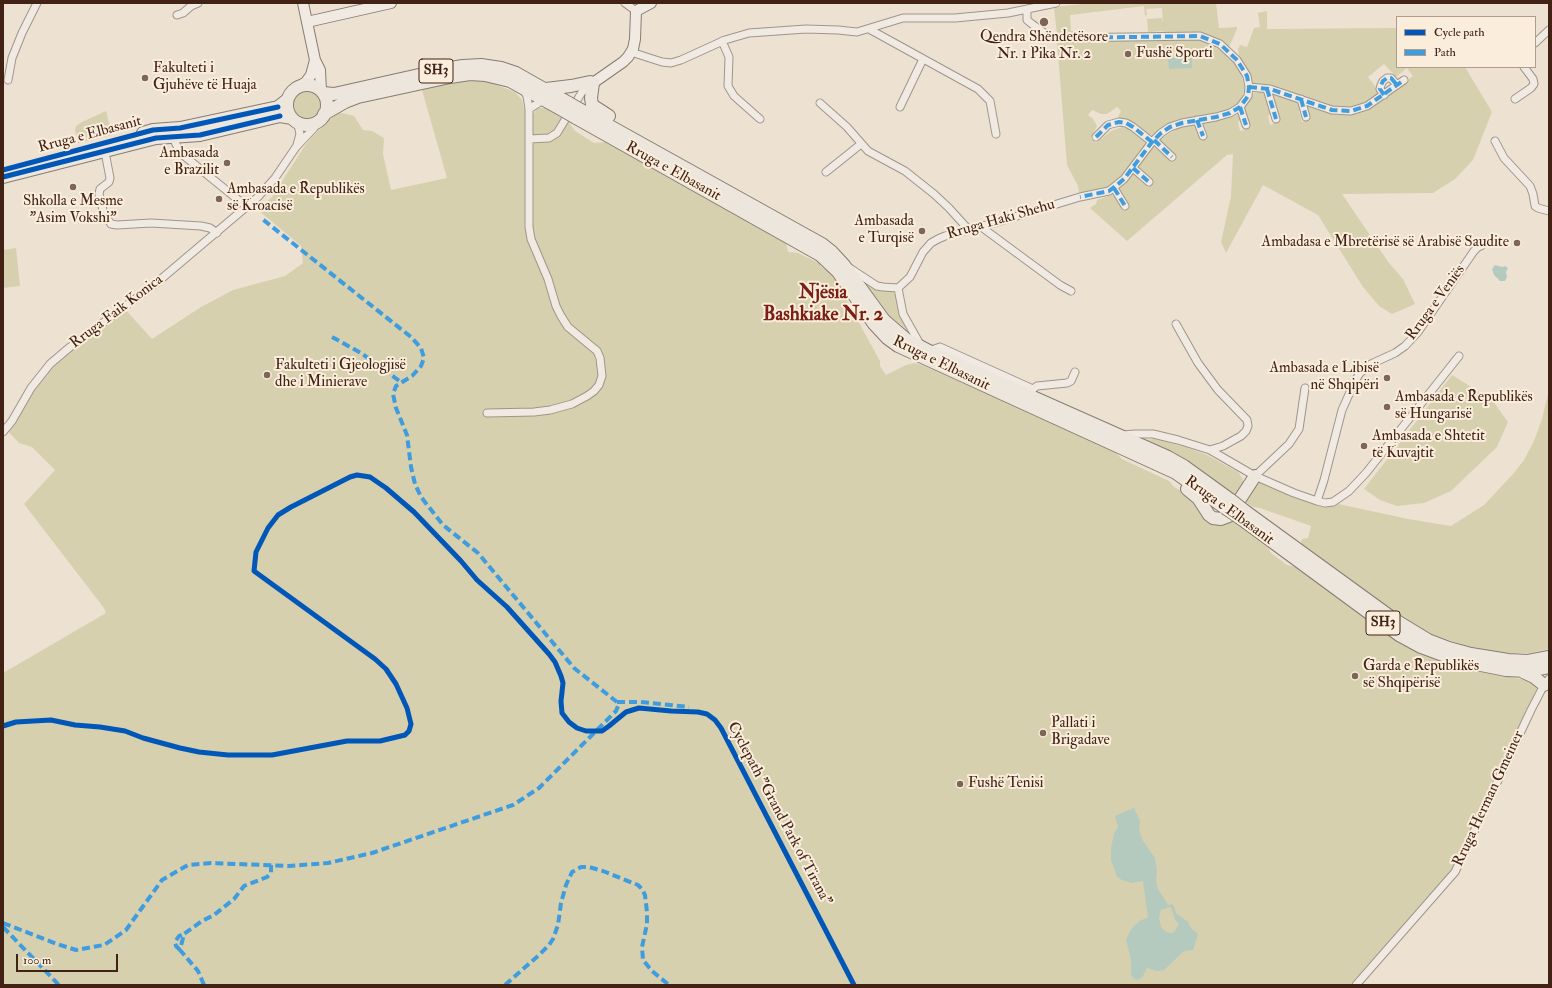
<!DOCTYPE html>
<html>
<head>
<meta charset="utf-8">
<style>
  body { margin:0 }
  #map { position:relative; width:1552px; height:988px; overflow:hidden; background:#ede2d2; font-family:"IM FELL Double Pica",serif }
  canvas { display:block }
  .frame { position:absolute; inset:0; border:4px solid #412215; pointer-events:none }
  .legend { position:absolute; left:1396px; top:16px; width:140px; height:52px; box-sizing:border-box; background:#faeddb; border:1px solid #b09c8c; margin:0; padding:5px 7px; list-style:none; font-size:12px; color:#412215 }
  .legend li { display:flex; align-items:center; gap:8px; height:20px }
  .legend b { width:20px; border:1px solid #b09c8c }
  .scale { position:absolute; left:16px; top:954px; width:102px; height:18px; box-sizing:border-box; border:2px solid #412215; border-top:0; padding-left:5px; font-size:12px; line-height:14px; white-space:nowrap; color:#412215; -webkit-text-stroke:3px #faeddb; paint-order:stroke }
</style>
</head>
<body>
<div id="map">
<canvas width="1552" height="988"></canvas>
<div class="frame"></div>
<ul class="legend">
<li><b style="height:5px;background:#0057b8"></b>Cycle path</li>
<li><b style="height:5px;background:#3f9cdf"></b>Path</li>
</ul>
<div class="scale">100 m</div>
</div>
<script>
const context = document.querySelector('canvas').getContext('2d');
context.lineJoin = 'round';
function paint(path, color) { context.fillStyle = color; context.fill(path, 'evenodd'); }
const poly = rows => new Path2D(rows.map(r => 'M' + r).join(''));
function strokePath(path, color, width, dash) { context.strokeStyle = color; context.lineWidth = width; context.lineCap = dash ? 'butt' : 'round'; context.setLineDash(dash || []); context.stroke(path); }
function drawText(font, color, halo, rows, align = 'center') {
  context.font = font + ' "IM FELL Double Pica",serif'; context.lineWidth = 4; context.setLineDash([]); context.textBaseline = 'middle'; context.strokeStyle = halo; context.fillStyle = color; for (const [text, x, y, turn = 0] of rows) {
    context.save(); context.translate(x, y); context.rotate((+turn || 0) * Math.PI / 180); context.textAlign = isNaN(turn) ? turn : align; if (halo) context.strokeText(text, 0, 0); context.fillText(text, 0, 0); context.restore();
  }
}
const green = poly([
  [1093,3,1216,3,1219,28,1237,27,1237,29,1229,47,1215,39,1163,34,1163,31,1148,32,1147,19,1162,18,1163,23,1162,8,1146,9,1147,15,1145,16,1144,6,1070,15,1071,31,1076,31,1076,36,1057,35,1054,7],
  [1267,11,1267,29,1397,28,1397,67,1465,67,1492,112,1473,160,1455,179,1433,193,1342,194,1389,263,1403,279,1415,304,1392,314,1379,306,1363,287,1318,215,1263,185,1226,253,1221,242,1231,196,1233,154,1227,155,1127,241,1090,208,1096,204,1097,200,1114,194,1123,209,1128,206,1129,205,1119,189,1133,174,1148,187,1153,180,1138,167,1138,166,1154,146,1171,161,1175,155,1160,140,1176,129,1194,125,1202,140,1208,135,1203,124,1225,119,1239,114,1241,120,1238,122,1240,131,1248,128,1244,106,1254,93,1260,92,1265,93,1271,113,1268,116,1270,125,1278,121,1272,94,1299,102,1302,108,1299,111,1302,122,1304,121,1307,106,1336,115,1355,114,1366,111,1413,76,1407,68,1396,77,1384,64,1368,77,1379,91,1379,94,1364,104,1349,108,1336,108,1280,89,1254,84,1251,82,1248,70,1239,56,1238,49,1240,45,1247,47,1254,28,1260,27,1258,13],
  [1181,39,1200,40,1224,51,1234,61,1241,73,1245,89,1240,101,1230,110,1210,115,1179,120,1154,136,1148,134,1132,123,1119,119,1118,117,1121,111,1117,107,1107,114,1101,114,1092,110,1088,115,1093,119,1097,126,1091,139,1096,143,1111,131,1122,127,1131,130,1139,135,1145,142,1146,145,1120,179,1114,185,1107,188,1079,193,1078,186,1067,165,1057,42],
  [473,80,492,83,515,92,522,100,526,116,532,116,537,108,546,108,568,121,575,131,594,143,605,142,786,243,788,252,798,253,821,264,820,266,831,274,836,281,880,361,880,366,886,375,906,365,915,363,922,365,1114,451,1122,459,1169,481,1174,487,1182,491,1196,503,1232,521,1268,548,1271,553,1287,565,1296,567,1301,570,1375,625,1418,652,1442,662,1457,666,1530,681,1537,689,1485,796,1452,870,1350,985,3,985,3,673,106,613,104,608,24,504,55,470,32,447,19,443,6,429,45,370,124,308,152,339,201,307,233,290,285,276,303,263,301,246,258,210,272,197,304,147,314,135,338,112,354,116,363,130,372,131,384,138,383,154,391,190,447,178,422,90,456,82],
  '294 105a13 13 0 1 1 26 0a13 13 0 1 1-26 0Z',
  [106,111,112,135,78,143,75,130,76,126,82,122],
  [16,248,20,286,3,288,3,250],
  [867,285,880,291,894,291,901,319,910,332,889,315],
  [1452,375,1492,400,1508,422,1497,447,1451,491,1424,503,1397,506,1380,500,1364,489],
  [1549,390,1549,649,1530,653,1503,653,1467,646,1431,634,1393,612,1301,543,1302,539,1308,538,1311,526,1260,508,1253,507,1241,500,1258,482,1261,481,1334,503,1408,519,1451,526,1484,505,1513,474,1524,460,1534,441,1542,419],
  [1155,439,1185,447,1207,455,1238,472,1242,478,1244,484,1238,497,1189,461,1145,440]
]);
const water = poly([
  [1192,57,1192,68,1169,69,1168,58],
  [1495,265,1502,267,1505,266,1508,268,1506,272,1507,277,1505,281,1500,281,1494,275,1492,269],
  [1134,808,1140,821,1139,830,1143,841,1155,858,1157,870,1156,881,1158,889,1168,905,1172,904,1174,906,1176,913,1188,922,1191,928,1198,934,1193,950,1185,951,1182,953,1164,970,1157,971,1147,968,1142,978,1137,980,1133,978,1131,974,1131,959,1126,940,1130,931,1135,925,1141,920,1148,918,1143,881,1132,883,1122,880,1117,877,1111,860,1111,848,1114,834,1118,827,1115,816],
  [1170,907,1172,910,1175,920,1179,924,1174,932,1171,933,1166,932,1161,927,1159,918,1161,910]
]);
const street = poly([
  [625,3,636,11],
  [177,15,183,13,191,6,198,3],
  [869,29,978,89,990,101,996,134],
  [722,41,729,57,728,86,734,96,760,119],
  [1535,43,1549,30],
  [631,52,662,62,671,63,681,60,725,40,749,33,806,29,838,30,857,32,903,18,955,18,1008,13,1056,3],
  [8,80,12,58,22,33,37,3],
  [1249,87,1270,89,1332,110,1351,111,1367,106,1404,80],
  [1267,89,1276,119],
  [1384,95,1380,89,1381,85,1383,81,1387,78,1391,78,1397,85],
  [1301,99,1306,117],
  [1515,99,1531,88,1534,84,1533,79,1524,67],
  [820,103,847,127,868,151,905,171,934,194,949,208,968,229],
  [900,107,923,59],
  [1240,107,1246,125],
  [529,109,540,102,547,101],
  [1197,120,1203,136],
  [295,121,298,125,300,134,297,145],
  [1096,137,1108,125,1119,122,1126,123,1133,127,1152,142],
  [173,138,179,150,183,155,247,207],
  [529,139,549,138,557,133,582,92,593,83],
  [1154,140,1172,157],
  [1495,141,1504,158,1530,186,1533,194,1535,206,1538,208,1549,211],
  [105,152,110,178,109,182,100,189,99,194,104,214,111,224,117,225,151,223,201,226,210,228,217,233],
  [1133,168,1149,182],
  [826,172,861,144],
  [1114,188,1125,206],
  [980,226,1060,285,1071,291],
  [848,267,877,286,883,287,898,288,910,277,923,252,931,243,938,239,945,236,994,223,1080,197,1109,191,1124,179,1152,142,1161,133,1170,127,1182,123,1216,117,1230,113,1240,107,1248,96,1249,87,1247,76,1237,60,1220,44,1200,36,1057,38,1050,37,1032,24,1027,20,1027,9],
  [898,288,903,314,921,346],
  [1176,324,1198,363,1218,390,1247,420,1248,426,1246,431,1241,436,1223,446,1210,450],
  [929,351,940,347,1033,389],
  [1031,393,1033,389,1037,386,1067,383,1071,381,1075,372],
  [487,413,534,412,550,410,572,404,587,396,594,391,599,385,602,376,600,358,597,351,568,327,561,316,556,306,548,279,531,239,529,227,529,109,527,96,523,89],
  [3,432,12,421,31,388,50,364,70,347,154,285,258,197,275,178,296,147,314,128,321,118],
  [1123,435,1135,434,1153,434,1178,440,1210,450,1255,476,1294,493,1317,501,1325,503,1333,502,1349,491,1366,473,1459,356],
  [1255,476,1289,444,1299,429,1305,388],
  [1317,501,1324,480,1342,410,1355,381,1360,373,1371,364,1395,353,1405,346,1418,332,1474,251,1478,247,1481,246],
  [1356,985,1455,872,1531,710,1544,685,1549,679]
]);
const secondary = poly([
  [303,3,315,60,320,70,321,91],
  [307,22,391,3],
  [593,83,623,62,628,57,633,49,635,39,636,11,651,3],
  [300,86,306,82,311,75,315,60]
]);
const primary = poly([
  '287 105a20 20 0 1 1 40 0a20 20 0 1 1-40 0Z',
  [546,89,571,86,590,82,593,83,591,98,592,105,609,116],
  [323,93,334,94,450,68,463,66,481,65,501,68,516,73,569,103],
  [581,110,822,244,832,252,844,265,884,320,906,339,929,351,1168,457,1184,466,1231,500],
  [324,114,345,102,358,97,450,77,470,74,485,75,510,81,564,111],
  [576,118,820,255,838,272,874,324,887,338,898,346,1176,473,1225,508],
  [143,133,153,130,180,128,278,107,287,100],
  [3,177,156,138,200,135,280,116,292,118],
  [1187,489,1198,498,1209,515,1213,518,1221,519,1229,516,1255,476],
  [1245,511,1395,620,1428,640,1449,648,1471,654,1508,660,1528,661,1549,657],
  [1240,518,1399,635,1421,647,1456,660,1506,670,1528,671,1549,667],
  [1521,671,1534,677,1544,685]
]);
const primaryBridge = poly([
  [569,103,581,110],
  [564,111,576,118],
  [1231,500,1245,511],
  [1225,508,1240,518]
]);
const quiet = poly([
  [1057,38,1200,36,1220,44,1237,60,1247,76,1249,87,1248,96,1240,107,1230,113,1216,117,1182,123,1170,127,1161,133,1152,142,1124,179,1117,185,1109,191,1080,197],
  [1249,87,1270,89,1332,110,1351,111,1367,106,1404,80],
  [1267,89,1276,119],
  [1384,95,1380,89,1381,85,1383,81,1387,78,1391,78,1397,85],
  [1301,99,1306,117],
  [1240,107,1246,125],
  [1197,120,1203,136],
  [1096,137,1108,125,1119,122,1126,123,1133,127,1152,142],
  [1154,140,1172,157],
  [1133,168,1149,182],
  [1114,188,1125,206],
  [332,337,361,353,401,382],
  [617,702,641,702,689,707],
  [3,923,57,944,76,950,104,945,126,930,162,880,188,865,211,863,289,866,328,863,372,853,513,805,539,788,616,711,618,706,617,702,574,668,478,553,443,525,421,497,415,484,411,467,407,435,396,408,393,394,396,386,412,376,421,366,424,358,421,348,411,337,261,218],
  [3,927,59,985],
  [180,950,176,946,175,942,179,936,184,934],
  [204,985,198,971,180,950,184,934,202,921,214,915,234,899,244,886,267,877,271,873,271,865],
  [505,985,539,955,549,945,553,939,558,925,561,903,566,885,572,872,581,867,589,867,603,871,638,885,642,889,645,895,647,912,647,924,642,947,643,960,652,971,669,985]
]);
const cycleway = poly([
  [3,170,153,130,180,128,278,107],
  [3,177,156,138,200,135,280,116],
  [3,726,16,722,51,720,75,725,100,727,125,731,143,738,180,748,199,752,228,755,272,755,347,741,380,741,405,735,409,731,411,724,407,708,396,684,386,669,375,659,254,571,256,552,268,528,278,515,291,507,350,477,357,475,370,477,386,488,414,512,461,561,477,580,507,607,549,654,555,662,561,676,563,683,561,701,562,713,569,722,577,728,586,731,602,731,609,726,626,712,639,708,671,711,698,712,707,714,715,720,721,728,854,985]
]);
const markers = [
  [1044,22,5,"#7d6557"],
  [1128,54,4,"#7d6557"],
  [145,78,4,"#7d6557"],
  [227,163,4,"#7d6557"],
  [73,187,4,"#7d6557"],
  [219,199,4,"#7d6557"],
  [922,231,4,"#7d6557"],
  [1517,243,4,"#7d6557"],
  [267,375,4,"#7d6557"],
  [1387,378,4,"#7d6557"],
  [1387,407,4,"#7d6557"],
  [1364,446,4,"#7d6557"],
  [1355,676,4,"#7d6557"],
  [1043,733,4,"#7d6557"],
  [960,784,4,"#7d6557"]
];
const shields = [
  [436,71,34],
  [1383,623,34]
];
const shieldNames = [
  ["SH3",436,71],
  ["SH3",1383,623]
];
const poiNames = [
  ["Qendra Shëndetësore",1044,38,"center"],
  ["Nr. 1 Pika Nr. 2",1044,55,"center"],
  ["Fushë Sporti",1136,54],
  ["Fakulteti i",153,69],
  ["Gjuhëve të Huaja",153,86],
  ["Ambasada",219,154,"right"],
  ["e Brazilit",219,171,"right"],
  ["Ambasada e Republikës",227,190],
  ["së Kroacisë",227,207],
  ["Shkolla e Mesme",73,202,"center"],
  ["\"Asim Vokshi\"",73,219,"center"],
  ["Ambasada",914,222,"right"],
  ["e Turqisë",914,239,"right"],
  ["Ambadasa e Mbretërisë së Arabisë Saudite",1509,243,"right"],
  ["Fakulteti i Gjeologjisë",275,366],
  ["dhe i Minierave",275,383],
  ["Ambasada e Libisë",1379,369,"right"],
  ["në Shqipëri",1379,386,"right"],
  ["Ambasada e Republikës",1395,398],
  ["së Hungarisë",1395,415],
  ["Ambasada e Shtetit",1372,437],
  ["të Kuvajtit",1372,454],
  ["Garda e Republikës",1363,667],
  ["së Shqipërisë",1363,684],
  ["Pallati i",1051,724],
  ["Brigadave",1051,741],
  ["Fushë Tenisi",968,784]
];
const streetNames = [
  ["Rruga e Elbasanit",90,135,-15],
  ["Rruga e Elbasanit",673,172,29],
  ["Rruga Haki Shehu",1001,220,-16],
  ["Rruga e Veniës",1436,303,-54],
  ["Rruga Faik Konica",117,312,-37],
  ["Rruga e Elbasanit",941,364,26],
  ["Rruga e Elbasanit",1229,511,36],
  ["Rruga Herman Gmeiner",1489,799,-65],
  ["Cyclepath \"Grand Park of Tirana\"",779,814,62]
];
const districtNames = [
  ["Njësia",823,294],
  ["Bashkiake Nr. 2",823,316]
];
paint(green, '#d6d0ae');
paint(water, '#b5cabe');
strokePath(street, '#9f958b', 9);
strokePath(secondary, '#877c72', 12);
strokePath(primary, '#877c72', 14);
strokePath(street, '#f0eae2', 7);
strokePath(secondary, '#f0eae2', 10);
strokePath(primary, '#ede6dd', 12);
strokePath(primaryBridge, '#877c72', 14, []);
strokePath(primaryBridge, '#ede6dd', 12);
strokePath(quiet, '#3f9cdf', 4, [8, 4]);
strokePath(cycleway, '#0057b8', 5);
for (const [x, y, r, color] of markers) { const dot = new Path2D(); dot.arc(x, y, r, 0, 2 * Math.PI); context.fillStyle = color; context.fill(dot); strokePath(dot, '#faeddb', 1.5); }
for (const [x, y, w] of shields) { const box = new Path2D(); box.roundRect(x - w / 2, y - 12, w, 24, 3); context.fillStyle = '#faeddb'; context.fill(box); strokePath(box, '#412215', 1); }
drawText('bold 14px', '#412215', null, shieldNames);
drawText('15px', '#412215', '#faeddb', poiNames, 'left');
drawText('15px', '#412215', '#faeddb', streetNames);
drawText('bold 19px', '#7a1f14', '#faeddb', districtNames);
</script>
</body>
</html>
